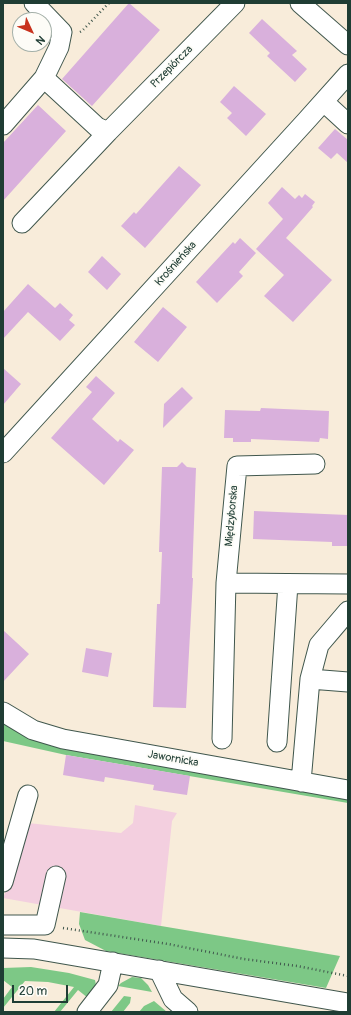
<!DOCTYPE html>
<html>
<head>
<meta charset="utf-8">
<style>
  body { margin:0 }
  #map { position:relative; width:351px; height:1015px; overflow:hidden; background:#f8ecda; font-family:Pangolin,sans-serif }
  canvas { display:block }
  .frame { position:absolute; inset:0; border:4px solid #1f3d34; pointer-events:none }
  .north { position:absolute; left:12px; top:12px; width:40px; height:40px; box-sizing:border-box; background:#fdfcf7; border:1px solid #a4b0a9; border-radius:50%; rotate:134deg; font-size:11px; font-weight:700; line-height:16px; text-align:center; color:#1f3d34 }
  .north::after { content:''; display:block; margin:auto; width:14px; height:18px; background:#c8321e; clip-path:polygon(50% 0,100% 100%,50% 72%,0 100%) }
  .scale { position:absolute; left:12px; top:985px; width:56px; height:18px; box-sizing:border-box; border:2px solid #1f3d34; border-top:0; padding-left:5px; font-size:12px; line-height:14px; white-space:nowrap; color:#1f3d34; -webkit-text-stroke:3px #fdfcf7; paint-order:stroke }
</style>
</head>
<body>
<div id="map">
<canvas width="351" height="1015"></canvas>
<div class="frame"></div>
<div class="north">N</div>
<div class="scale">20 m</div>
</div>
<script>
const context = document.querySelector('canvas').getContext('2d');
context.lineJoin = 'round';
function paint(path, color) { context.fillStyle = color; context.fill(path, 'evenodd'); }
const poly = rows => new Path2D(rows.map(r => 'M' + r).join(''));
function strokePath(path, color, width, dash) { context.strokeStyle = color; context.lineWidth = width; context.lineCap = dash ? 'butt' : 'round'; context.setLineDash(dash || []); context.stroke(path); }
function drawText(font, color, halo, rows, align = 'center') {
  context.font = font + ' Pangolin,sans-serif'; context.lineWidth = 3.5; context.setLineDash([]); context.textBaseline = 'middle'; context.strokeStyle = halo; context.fillStyle = color; for (const [text, x, y, turn = 0] of rows) {
    context.save(); context.translate(x, y); context.rotate((+turn || 0) * Math.PI / 180); context.textAlign = isNaN(turn) ? turn : align; if (halo) context.strokeText(text, 0, 0); context.fillText(text, 0, 0); context.restore();
  }
}
const built = poly([
  [135,805,177,813,172,821,161,926,3,898,18,861,28,823,121,833,133,823]
]);
const green = poly([
  [3,721,348,799,348,803,66,755,3,741],
  [80,912,161,926,340,956,326,988,106,951,85,940,79,924],
  [31,967,69,973,95,980,96,985,88,998,78,990,60,1012,54,1012,74,987,48,982,25,981,3,1008,3,999,12,987,3,980,3,968],
  [132,977,141,978,148,985,152,992,118,986,121,983],
  [124,996,131,997,130,1003,123,1012,111,1012],
  [154,1001,167,1012,139,1012,144,1006]
]);
const building = poly([
  [129,3,160,30,92,106,62,79],
  [262,19,297,51,292,55,307,69,295,82,267,56,270,53,249,33],
  [234,86,266,114,246,136,227,118,232,113,220,102],
  [38,105,66,131,3,201,3,143],
  [335,129,348,140,348,163,337,153,331,159,318,148],
  [179,166,201,185,145,248,121,226,134,212,136,214],
  [282,187,295,199,299,195,302,198,305,194,315,202,312,206,313,207,286,238,332,280,293,322,264,296,284,275,256,249,283,219,268,203],
  [240,238,256,253,239,272,243,276,217,303,196,282,233,242,235,244],
  [102,256,121,274,107,290,88,272],
  [28,284,55,308,60,303,73,315,69,320,75,325,60,341,28,312,3,339,3,312],
  [163,307,187,327,158,362,134,342],
  [3,368,21,384,3,405],
  [96,376,115,393,92,419,118,442,120,439,134,450,104,485,51,438,92,392,86,387],
  [182,387,193,398,163,428,164,404],
  [261,408,329,411,328,439,320,438,319,442,251,439,251,442,233,442,233,438,224,438,225,410,260,411],
  [182,462,187,467,196,468,192,578,193,578,186,708,153,707,157,604,160,604,162,552,159,552,162,467,177,467],
  [254,511,348,515,348,546,332,546,332,542,253,539],
  [3,630,29,654,3,682],
  [86,648,112,653,108,677,82,672],
  [66,755,190,776,187,795,153,790,154,785,105,777,104,782,63,775]
]);
const path = poly([
  [80,32,82,31,109,3],
  [63,928,168,944,244,959,297,966,348,976]
]);
const minor = poly([
  [34,3,62,32,59,47,44,78,97,127,108,132,235,3],
  [300,3,348,45],
  [324,102,348,124],
  [3,125,44,78],
  [22,223,108,132],
  [3,453,306,121,348,74],
  [315,464,237,466,226,583,348,584],
  [310,679,348,682],
  [3,712,33,730,63,739,348,790],
  [222,739,226,583],
  [277,742,288,584],
  [301,782,310,679,319,645,348,611],
  [3,882,28,795],
  [3,925,45,925,56,876],
  [3,948,34,949,348,1003],
  [159,970,173,999,188,1012],
  [87,1012,108,985,113,962]
]);
const streetNames = [
  ["Przepiórcza",172,67,-45],
  ["Krośnieńska",176,264,-48],
  ["Międzyborska",232,516,-85],
  ["Jawornicka",173,759,10]
];
paint(built, '#f3cfdf');
paint(green, '#7dc886');
paint(building, '#d9b0dc');
strokePath(minor, '#40574d', 21);
strokePath(path, '#40574d', 2.5, [1, 3]);
strokePath(minor, '#fff', 19);
drawText('11px', '#1f3d34', '#fdfcf7', streetNames);
</script>
</body>
</html>
